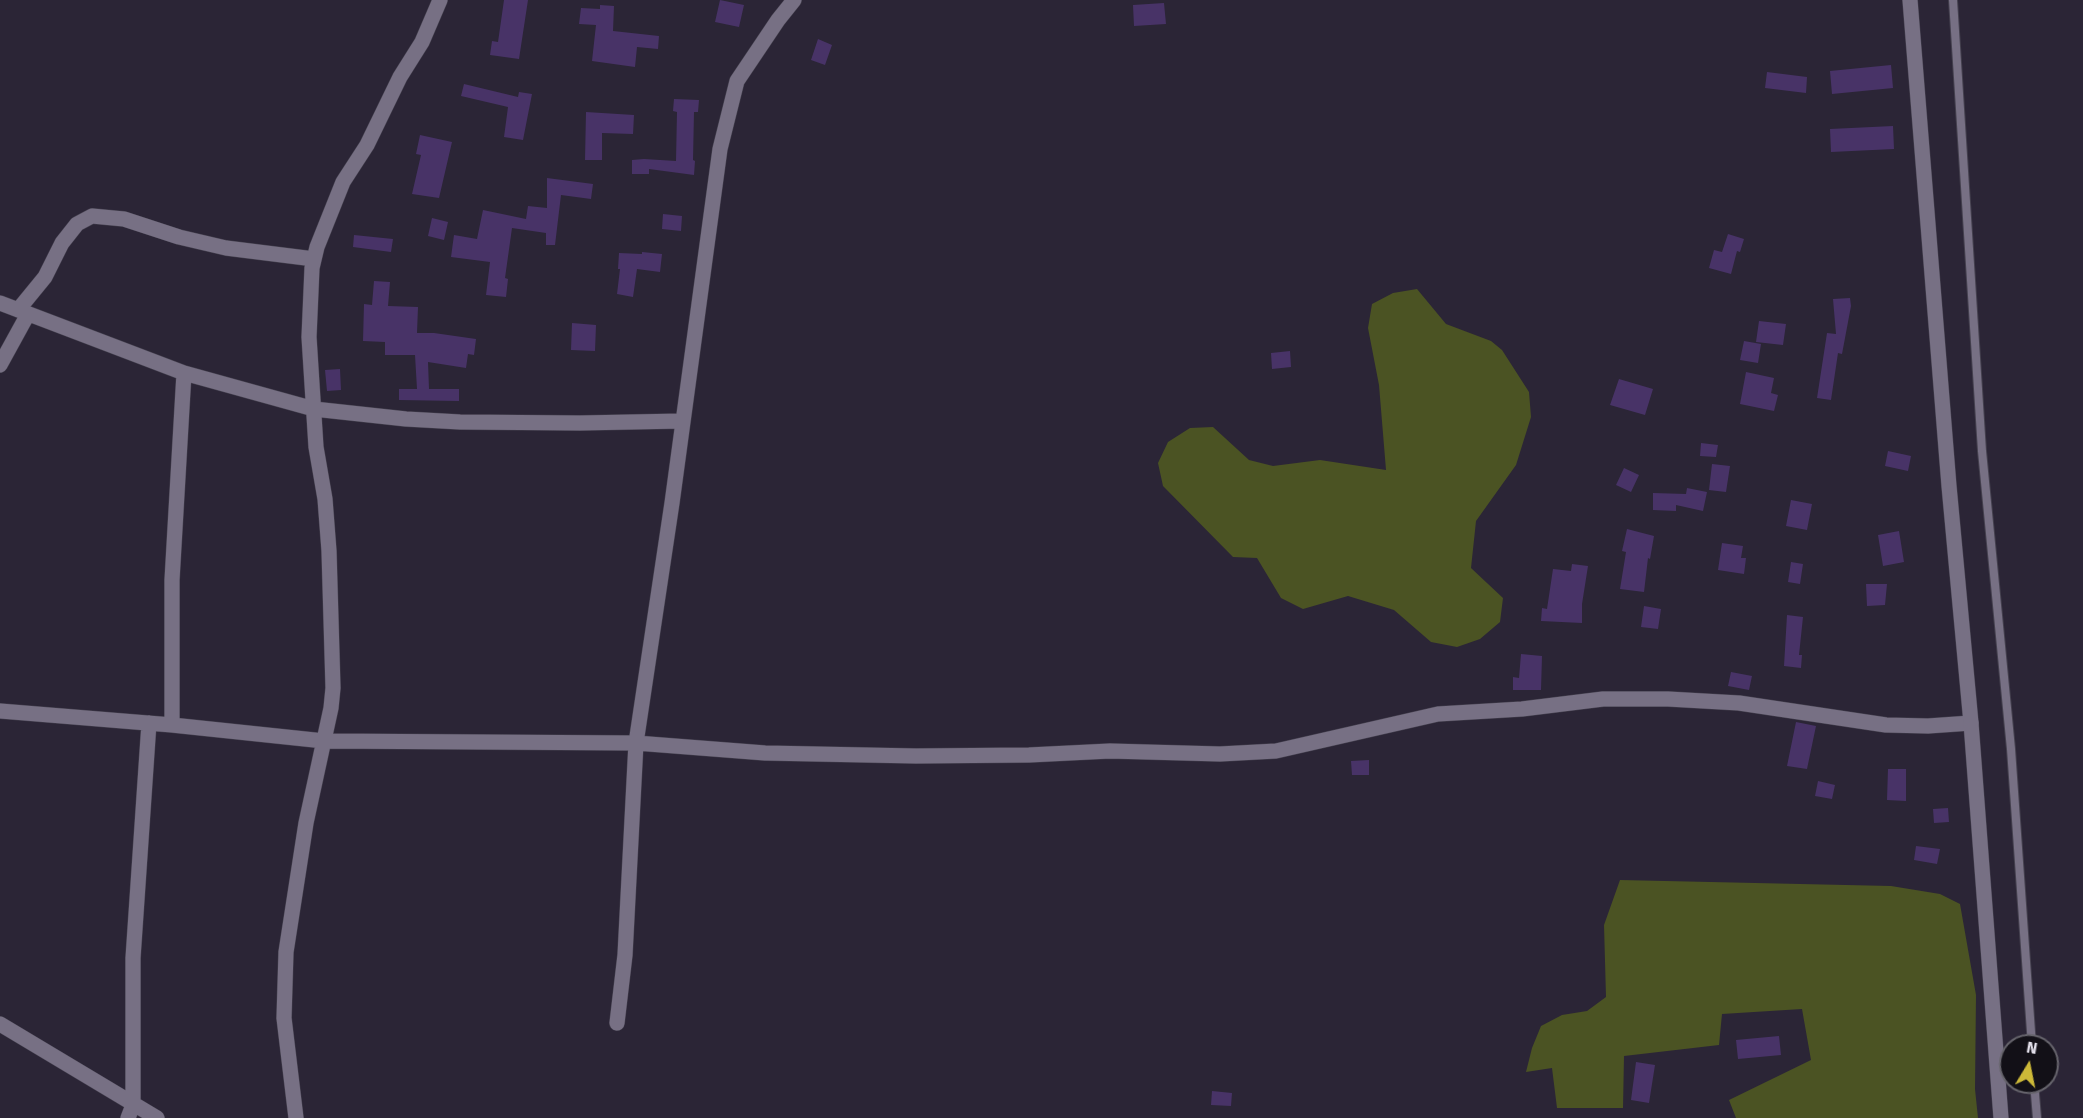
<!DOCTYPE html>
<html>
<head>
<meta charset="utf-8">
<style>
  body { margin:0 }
  #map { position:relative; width:2083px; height:1118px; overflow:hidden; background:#2b2536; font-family:"Fira Sans",sans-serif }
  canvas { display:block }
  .north { position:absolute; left:1999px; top:1034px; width:60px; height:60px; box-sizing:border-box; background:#121017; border:2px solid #66646c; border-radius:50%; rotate:10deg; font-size:16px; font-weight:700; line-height:24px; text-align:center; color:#e4e1ec }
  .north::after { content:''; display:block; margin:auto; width:21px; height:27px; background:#cdb938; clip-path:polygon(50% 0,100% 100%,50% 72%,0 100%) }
</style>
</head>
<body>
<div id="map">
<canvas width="2083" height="1118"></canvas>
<div class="north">N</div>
</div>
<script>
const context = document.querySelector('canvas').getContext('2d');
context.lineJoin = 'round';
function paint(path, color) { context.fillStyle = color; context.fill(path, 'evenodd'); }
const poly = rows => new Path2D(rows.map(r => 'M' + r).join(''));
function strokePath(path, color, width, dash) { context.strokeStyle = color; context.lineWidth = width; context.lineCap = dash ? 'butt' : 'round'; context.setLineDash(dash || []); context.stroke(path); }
const green = poly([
  [1417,289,1446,324,1491,341,1502,350,1529,392,1531,417,1516,465,1476,521,1471,568,1503,598,1500,622,1480,639,1457,647,1431,642,1394,610,1348,596,1303,609,1281,598,1257,558,1233,557,1163,486,1158,463,1168,442,1190,428,1213,427,1249,460,1273,466,1320,460,1386,470,1379,385,1368,328,1372,304,1393,293],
  [1620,880,1891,886,1940,894,1960,904,1976,995,1975,1089,1978,1118,1736,1118,1729,1100,1811,1060,1802,1009,1722,1014,1719,1045,1624,1056,1623,1108,1557,1108,1552,1068,1526,1072,1532,1048,1541,1026,1562,1015,1587,1011,1606,997,1604,925]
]);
const building = poly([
  [504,0,528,0,519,59,490,55,492,41,498,42],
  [720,0,744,5,739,27,715,22],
  [1164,3,1166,24,1134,26,1133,5],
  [600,5,614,6,613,31,659,36,658,49,637,47,635,67,592,61,596,25,579,24,581,8,600,9],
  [818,39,832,45,825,65,811,60],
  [1891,65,1893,88,1832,94,1830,71],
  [1767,72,1807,77,1806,93,1765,88],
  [464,84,518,97,519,92,532,94,523,140,504,137,508,107,461,96],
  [674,99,699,100,698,112,694,112,693,160,695,161,694,175,649,169,649,174,632,174,632,160,644,159,676,161,677,112,673,111],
  [586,112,634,115,633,134,602,133,602,160,585,160],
  [1893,126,1894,149,1831,152,1830,129],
  [420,135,452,142,439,198,412,194,421,155,416,154],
  [547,178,593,184,591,199,561,195,555,245,546,245,546,233,512,228,505,278,508,279,506,297,486,295,490,262,451,257,454,235,477,239,483,210,526,219,528,206,547,208],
  [663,214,682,216,681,231,662,229],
  [432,218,448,222,444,240,428,236],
  [1728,234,1744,239,1740,252,1737,251,1731,274,1709,268,1714,250,1722,252],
  [354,235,393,239,391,252,353,247],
  [642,252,662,254,660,272,637,269,633,297,617,294,620,269,618,269,619,253,642,254],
  [374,281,390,282,388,306,418,307,417,333,434,333,476,339,474,355,468,354,466,368,428,362,429,389,459,389,459,401,399,400,399,389,417,389,415,355,385,355,385,342,363,341,364,304,372,305],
  [1850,298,1851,306,1842,354,1838,353,1831,400,1817,398,1827,333,1836,334,1833,299],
  [1759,321,1786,324,1783,345,1756,342],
  [572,323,596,325,595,351,571,350],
  [1744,341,1761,344,1758,363,1740,360],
  [1290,351,1291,367,1272,369,1271,353],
  [340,369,341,390,327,391,325,370],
  [1746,372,1774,378,1771,393,1778,395,1774,411,1740,404],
  [1619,379,1653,389,1645,415,1610,405],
  [1701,443,1718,445,1716,457,1700,456],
  [1888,451,1911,456,1908,471,1885,466],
  [1712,464,1730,466,1726,492,1709,490],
  [1624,468,1639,475,1631,492,1616,485],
  [1687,488,1707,492,1703,511,1676,505,1676,511,1653,510,1653,493,1686,494],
  [1791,500,1812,504,1807,530,1786,526],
  [1627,529,1654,536,1650,559,1648,558,1644,592,1620,589,1626,552,1622,551],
  [1899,531,1904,562,1883,566,1878,535],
  [1722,543,1743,546,1741,558,1746,558,1744,574,1718,570],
  [1791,562,1803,564,1800,584,1788,582],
  [1572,564,1588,566,1582,604,1582,623,1541,621,1542,608,1547,609,1553,569,1571,571],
  [1866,584,1887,584,1885,605,1867,606],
  [1644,606,1661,609,1658,629,1641,627],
  [1787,615,1803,617,1799,655,1802,655,1801,668,1784,666],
  [1521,654,1542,656,1541,690,1513,690,1513,677,1519,678],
  [1731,672,1752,676,1749,690,1728,686],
  [1796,722,1816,726,1807,769,1787,766],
  [1369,760,1369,775,1352,775,1351,761],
  [1888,769,1906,769,1906,801,1887,800],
  [1818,781,1835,785,1832,799,1815,796],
  [1948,808,1949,822,1934,823,1933,809],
  [1916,846,1940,849,1937,864,1914,860],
  [1779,1036,1781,1055,1738,1059,1736,1040],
  [1636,1062,1655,1065,1649,1103,1631,1100],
  [1212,1091,1232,1093,1231,1106,1211,1105]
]);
const lane = poly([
  [1953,0,1982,451,2011,749,2032,1046],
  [2034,1082,2037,1118]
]);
const street = poly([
  [0,303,184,373,314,409,406,419,460,422,580,423,682,421],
  [18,310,45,277,62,243,77,224,92,216,124,219,179,237,226,248,314,259],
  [0,365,28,314],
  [0,711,172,725,324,741,636,743,765,753,916,756,1029,755,1110,751,1220,754,1276,751,1438,714,1522,709,1603,699,1668,699,1739,703,1886,725,1928,726,1971,723],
  [172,725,172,580,184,373],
  [617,1023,625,955,636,743,672,503,720,149,737,81,778,20,794,0],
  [0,1024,157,1118],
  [128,1118,133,1105,133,958,149,723],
  [296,1118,284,1018,286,952,306,823,331,708,333,688,329,551,325,499,316,447,309,337,312,268,317,247,343,182,367,145,400,77,422,42,440,0]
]);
const secondary = poly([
  [1910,0,1949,486,1971,723,2001,1118]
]);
paint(green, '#4b5323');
paint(building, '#483367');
strokePath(lane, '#45414f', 10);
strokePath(street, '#45414f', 16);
strokePath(secondary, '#45414f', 16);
strokePath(lane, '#777084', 8);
strokePath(street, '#777084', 15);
strokePath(secondary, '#777084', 15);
</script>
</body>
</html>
